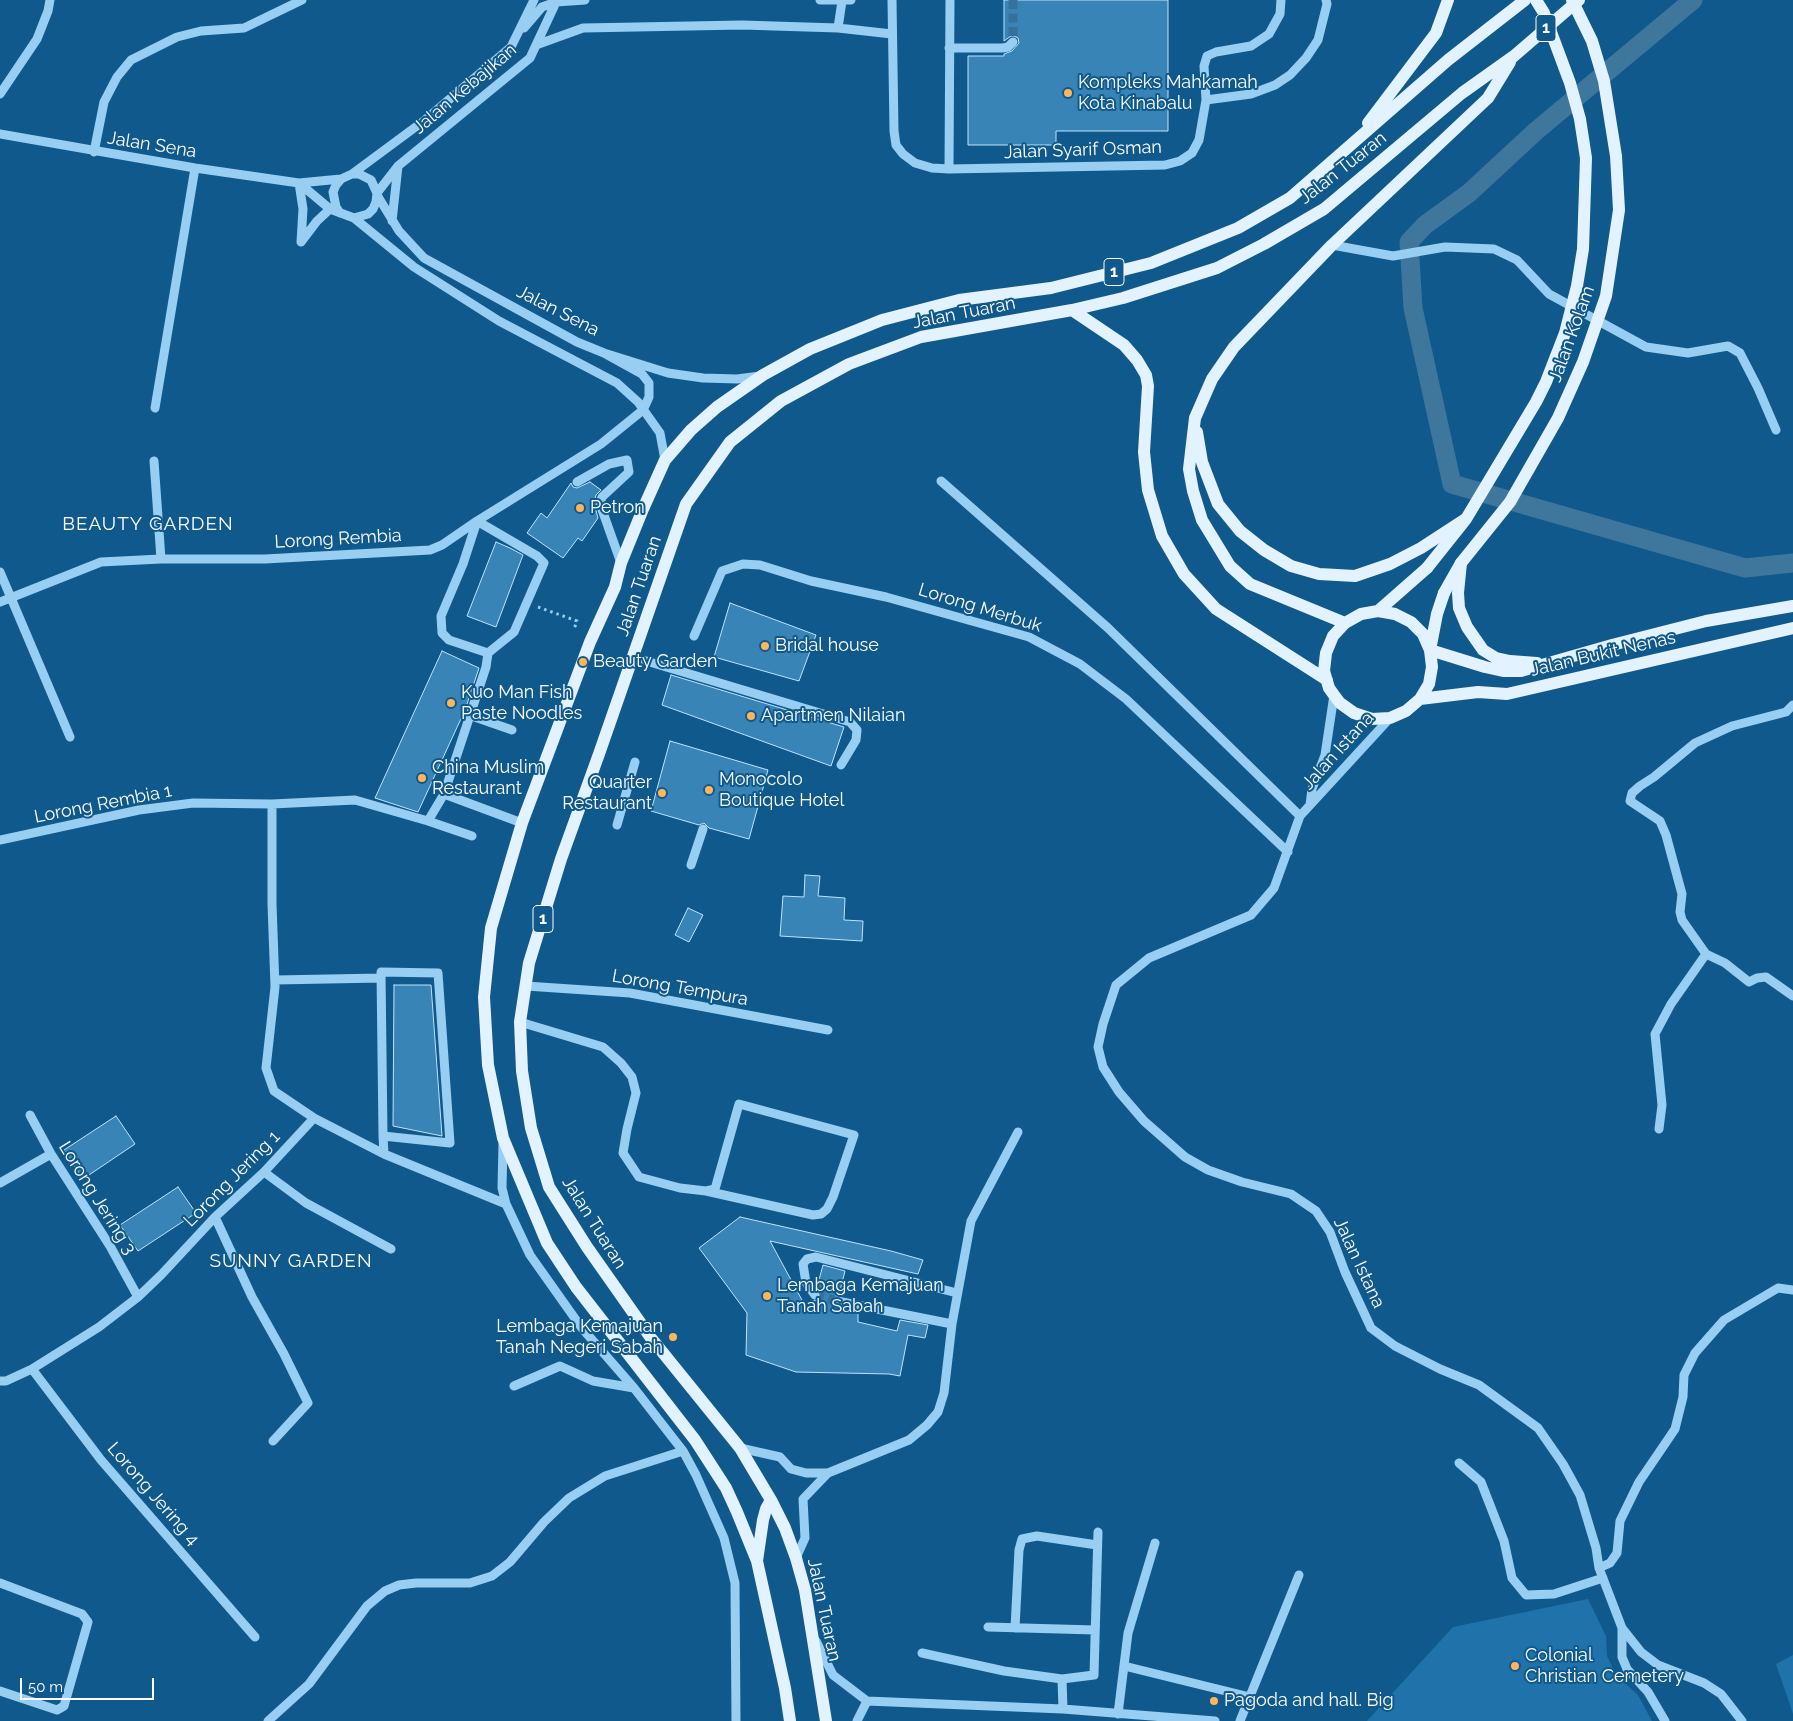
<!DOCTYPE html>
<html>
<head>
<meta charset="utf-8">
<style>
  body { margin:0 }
  #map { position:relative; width:1793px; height:1721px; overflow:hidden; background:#10598c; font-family:Raleway,sans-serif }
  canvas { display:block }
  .scale { position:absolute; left:20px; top:1678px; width:134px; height:22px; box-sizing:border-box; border:2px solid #fff; border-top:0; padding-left:6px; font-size:15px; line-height:18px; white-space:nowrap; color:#fff; -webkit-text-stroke:4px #10598c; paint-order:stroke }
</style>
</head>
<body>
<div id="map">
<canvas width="1793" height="1721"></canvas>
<div class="scale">50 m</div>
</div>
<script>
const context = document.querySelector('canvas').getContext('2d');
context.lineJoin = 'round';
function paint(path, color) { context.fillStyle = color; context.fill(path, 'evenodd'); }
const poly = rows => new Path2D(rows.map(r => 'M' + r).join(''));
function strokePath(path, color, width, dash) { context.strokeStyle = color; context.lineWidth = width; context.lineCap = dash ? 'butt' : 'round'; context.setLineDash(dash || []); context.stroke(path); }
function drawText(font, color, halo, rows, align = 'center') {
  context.font = font + ' Raleway,sans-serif'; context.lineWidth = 4; context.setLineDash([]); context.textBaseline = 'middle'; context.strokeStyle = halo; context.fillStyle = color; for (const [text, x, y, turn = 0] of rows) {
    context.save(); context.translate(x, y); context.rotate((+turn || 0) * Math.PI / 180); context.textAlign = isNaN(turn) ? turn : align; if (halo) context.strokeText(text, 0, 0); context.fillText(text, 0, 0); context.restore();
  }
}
const green = poly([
  [1588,1599,1606,1636,1607,1656,1617,1676,1638,1695,1652,1721,1367,1721,1453,1627],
  [1793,1655,1793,1714,1776,1664]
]);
const canal = poly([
  [1693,0,1536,131,1469,193,1425,225,1409,242,1413,308,1452,484,1745,568,1793,563]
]);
const building = poly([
  [1004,0,1168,0,1168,131,1056,131,1056,145,968,145,968,56,1004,56,1004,54,1012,51,1019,43,1018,38,1014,36,1011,36,1004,41,1004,0],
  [590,482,601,490,596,495,594,503,598,518,582,541,578,538,563,558,527,533,541,513,547,518,571,483,573,487,577,488,590,482],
  [496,542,510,548,523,555,496,627,467,616,496,542],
  [730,603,816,635,799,681,714,657,730,603],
  [442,651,479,668,465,710,418,812,375,798,442,651],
  [671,675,844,727,831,766,662,705,671,675],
  [670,741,768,770,749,839,709,828,704,823,699,825,651,811,670,741],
  [805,875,820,876,818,896,845,898,844,920,863,921,862,941,780,936,783,896,804,897,805,875],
  [688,908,703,915,689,942,675,935,688,908],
  [394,985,431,985,442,1136,393,1126,394,985],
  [116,1116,135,1144,83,1179,64,1150,116,1116],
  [178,1187,196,1213,138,1251,120,1225,178,1187],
  [740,1217,891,1251,923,1260,918,1274,770,1241,809,1313,813,1301,818,1300,821,1297,821,1294,817,1287,823,1265,845,1271,839,1295,833,1297,831,1303,835,1307,858,1312,858,1322,897,1331,900,1320,928,1325,925,1338,908,1335,900,1376,889,1374,796,1372,746,1355,747,1313,699,1248,740,1217]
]);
const minorTunnel = poly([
  [1013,0,1013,42],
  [815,1295,837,1301]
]);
const path = poly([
  [538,607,577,621,574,629]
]);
const minor = poly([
  [820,0,851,0],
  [892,0,894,131,896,145,903,154,915,163,932,168,949,169,1165,165,1180,161,1192,153,1199,140,1206,100,1204,66,1207,56,1216,52,1251,46,1269,34,1280,14,1281,0],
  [524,28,542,7,556,2,585,0],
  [838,28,842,1],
  [536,45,583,28,742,25,838,28,892,34],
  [949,48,1003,48,1008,47,1013,42],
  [0,94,37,39,48,11,50,0],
  [1206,100,1251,94,1275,85,1290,75,1306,58,1318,40,1327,4,1326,0],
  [0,134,195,168,299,183,341,179],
  [94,152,104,102,117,77,131,60,177,37,201,31,244,28,302,0],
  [949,169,950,0],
  [352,174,425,120,511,47,534,0],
  [299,183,330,209,354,218,368,214,373,209,376,202,377,193,371,180,359,174,352,174,341,179,336,185,333,192,336,207,340,213],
  [299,183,303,209,301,242],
  [377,193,398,166,530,58,557,0],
  [377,195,399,231,424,258,577,342,604,353,668,373,703,378,737,379,760,376],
  [354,218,414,267,499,321,617,383,638,402,660,433,665,460],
  [392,221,398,166],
  [301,242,317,221,330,209],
  [1332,245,1393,256,1445,247,1494,249,1517,260,1549,294,1646,347,1688,353,1728,346,1740,353,1758,388,1776,430],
  [155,408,195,168],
  [154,461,161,559],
  [941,481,1108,628,1300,816],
  [577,482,609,464,627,460,629,472,602,497,600,504,621,563],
  [0,572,70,737],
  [0,602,101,562,161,559,265,559,430,550,442,545,477,521,601,444,643,410,649,397,649,383,642,374,604,353],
  [694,636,722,571,743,564,760,565,811,581,886,597,1029,637,1080,664,1126,699,1288,852],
  [633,657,850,722,857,730,856,740,841,765],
  [1793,705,1786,712,1732,726,1695,743,1654,777,1640,786,1632,793,1630,801,1660,821,1666,835,1682,894,1680,912,1682,920,1706,954,1725,963,1749,982,1757,978,1766,977,1793,996],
  [469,715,512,730],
  [1390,718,1300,816,1274,888,1251,915,1149,958,1116,985,1103,1024,1098,1047,1103,1067,1119,1092,1144,1121,1185,1157,1208,1170,1242,1182,1291,1194,1316,1211,1330,1232,1345,1272,1371,1328,1395,1346,1440,1369,1479,1385,1538,1428,1563,1464,1580,1495,1596,1548,1599,1568,1622,1628,1641,1652,1658,1665,1704,1683,1721,1694,1742,1721],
  [444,794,522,823],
  [272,804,272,904,275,987,266,1068,274,1091,314,1118],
  [1310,805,1312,789,1325,755,1334,695],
  [617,825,635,762],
  [472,836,428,821,444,794,486,667,488,653,514,632,544,563,537,556,477,521,463,564,441,616,442,633,449,640,488,653],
  [0,840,139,810,193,803,272,804,355,800,428,821],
  [691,865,703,829],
  [275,980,381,978],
  [526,986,630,993,828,1030],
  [520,1022,603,1047,621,1063,632,1077,636,1093,627,1129,623,1153,639,1177,680,1188,706,1191,715,1189,739,1104,854,1135,833,1197,827,1209,821,1214,813,1215,706,1191],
  [30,1115,51,1154,110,1246,138,1297],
  [1659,1129,1662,1105,1655,1034,1671,1004,1706,954],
  [383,1136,450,1143,438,973,381,972,383,1136,384,1154],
  [503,1143,502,1188,506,1204,530,1255,581,1327,634,1388,683,1451,696,1475,724,1538,735,1583,736,1721],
  [264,1172,306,1203,391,1249],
  [0,1183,51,1154],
  [215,1217,252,1297,284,1354,308,1403,273,1441],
  [815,1295,806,1283,803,1264,807,1259,816,1257,957,1293],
  [837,1301,952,1324],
  [32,1369,101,1460,255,1637],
  [0,1381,6,1381,32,1369,99,1327,138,1297,161,1275,215,1217,264,1172,314,1118,384,1154,506,1204],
  [514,1386,560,1366,593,1381,634,1388],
  [740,1448,780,1457,791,1469,806,1473,828,1473],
  [1459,1463,1481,1482,1504,1541,1512,1578,1526,1595,1554,1594,1603,1578],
  [796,1558,805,1538,803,1499,828,1473,909,1440,927,1425,938,1412,944,1393,952,1324,971,1221,1018,1132],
  [1599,1568,1610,1563,1617,1553,1620,1521,1639,1482,1675,1429,1683,1397,1684,1375,1695,1353,1724,1320,1778,1288,1793,1290],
  [0,1583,82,1614,88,1622,64,1706,57,1710,0,1691],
  [988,1627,1095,1630],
  [1015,1628,1019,1550,1022,1539,1037,1536,1097,1545],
  [1622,1628,1622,1657,1627,1669,1648,1692,1665,1721],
  [816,1641,833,1675,867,1701,1063,1709,1215,1721],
  [922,1653,1004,1671,1062,1679],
  [1124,1666,1250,1697],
  [1063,1709,1062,1679,1094,1675,1098,1532],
  [1118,1714,1128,1633,1155,1543],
  [268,1721,309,1684,367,1606,385,1591,399,1585,416,1583,470,1583,492,1576,510,1562,544,1522,569,1498,605,1476,683,1451],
  [857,1721,867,1701],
  [1240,1721,1299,1575]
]);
const major = poly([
  [1368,123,1436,33,1448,0],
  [1072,310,1124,345,1137,360,1146,375,1148,386,1144,452,1148,490,1162,536,1184,574,1216,609,1327,680],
  [1197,432,1202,462,1218,504,1240,531,1264,550,1291,566,1319,574,1355,576,1390,564,1421,548,1464,520],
  [1461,563,1458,593,1459,608,1467,627,1483,650,1496,658,1510,661,1537,663],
  [1378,611,1427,568],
  [1345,623,1250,584,1230,566,1202,520,1193,491,1189,469,1195,418,1212,379,1234,347,1332,245,1488,98,1510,62],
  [1430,650,1423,634,1411,622,1395,614,1378,611,1361,614,1345,623,1333,636,1326,653,1324,671,1329,688,1334,695,1340,703,1354,713,1372,719,1390,718,1406,711,1420,699,1429,684,1432,667,1430,650,1437,614,1444,593],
  [1430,650,1485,667,1503,671,1521,671,1612,645,1706,621,1793,606],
  [1420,699,1478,692,1507,694,1793,628],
  [757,1561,763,1520,766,1509,771,1500],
  [790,1721,785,1688,757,1561,737,1512,726,1488,695,1440,576,1287,547,1243,503,1138,488,1065,484,997,491,928,522,823,590,642,615,587,621,563,643,509,665,460,691,430,717,407,763,375,810,349,882,320,959,300,1051,288,1151,263,1238,228,1290,198,1448,60,1525,0],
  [826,1721,805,1590,796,1558,785,1528,771,1500,740,1448,651,1338,587,1247,549,1187,531,1128,522,1071,520,1022,529,963,561,859,599,754,686,504,730,442,781,401,849,364,921,337,1072,310,1123,298,1217,268,1264,244,1324,209,1462,93,1514,56,1579,0]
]);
const majorBridge = poly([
  [1427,568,1466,519,1536,402,1546,382,1565,333,1577,286,1583,249,1586,158,1580,119,1570,83,1544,13,1536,0],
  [1444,593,1461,563,1510,502,1558,418,1583,362,1606,296,1619,210,1616,156,1604,81,1592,41,1572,0]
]);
const markers = [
  [1068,93,5,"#ffb558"],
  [580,508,5,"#ffb558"],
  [765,646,5,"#ffb558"],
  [583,662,5,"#ffb558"],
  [451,703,5,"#ffb558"],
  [751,716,5,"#ffb558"],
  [422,778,5,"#ffb558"],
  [709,790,5,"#ffb558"],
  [662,793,5,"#ffb558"],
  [767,1296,5,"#ffb558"],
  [673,1337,5,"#ffb558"],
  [1515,1666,5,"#ffb558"],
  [1214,1701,5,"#ffb558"]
];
const shields = [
  [1546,28,20],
  [1114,272,20],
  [543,919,20]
];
const shieldNames = [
  ["1",1546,28],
  ["1",1114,272],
  ["1",543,919]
];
const poiNames = [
  ["Kompleks Mahkamah",1078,83],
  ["Kota Kinabalu",1078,104],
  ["Petron",590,508],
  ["Bridal house",775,646],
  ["Beauty Garden",593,662],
  ["Kuo Man Fish",461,693],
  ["Paste Noodles",461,714],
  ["Apartmen Nilaian",761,716],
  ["China Muslim",432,768],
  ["Restaurant",432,789],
  ["Monocolo",719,780],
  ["Boutique Hotel",719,801],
  ["Quarter",652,783,"right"],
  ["Restaurant",652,804,"right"],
  ["Lembaga Kemajuan",777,1286],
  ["Tanah Sabah",777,1307],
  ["Lembaga Kemajuan",663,1327,"right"],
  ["Tanah Negeri Sabah",663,1348,"right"],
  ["Colonial",1525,1656],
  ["Christian Cemetery",1525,1677],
  ["Pagoda and hall. Big",1224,1701]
];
const streetNames = [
  ["Jalan Kebajikan",465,89,-40],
  ["Jalan Sena",152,145,9],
  ["Jalan Syarif Osman",1083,150,-2],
  ["Jalan Tuaran",1343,168,-38],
  ["Jalan Sena",558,311,27],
  ["Jalan Tuaran",964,313,-11],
  ["Jalan Kolam",1572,334,-70],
  ["Lorong Rembia",338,539,-3],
  ["Jalan Tuaran",639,586,-71],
  ["Lorong Merbuk",980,608,17],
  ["Jalan Bukit Nenas",1603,654,-13],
  ["Jalan Istana",1338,751,-48],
  ["Lorong Rembia 1",103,804,-11],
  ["Lorong Tempura",680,988,10],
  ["Lorong Jering 1",232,1179,-45],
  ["Lorong Jering 3",97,1198,58],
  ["Jalan Tuaran",594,1223,58],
  ["Jalan Istana",1359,1263,65],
  ["Lorong Jering 4",153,1494,49],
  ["Jalan Tuaran",824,1610,78]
];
const neighbourhoodNames = [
  ["BEAUTY GARDEN",148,524],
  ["SUNNY GARDEN",291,1261]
];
paint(green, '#1f73aa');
strokePath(canal, '#3f769b', 19);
paint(building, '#3884b6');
strokePath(building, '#bee4fd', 1);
strokePath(minorTunnel, '#34729d', 9, [9, 4.5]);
strokePath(path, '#97cef2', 3, [2.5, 4]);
strokePath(minor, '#97cef2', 9);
strokePath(major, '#e2f2ff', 12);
strokePath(majorBridge, '#e2f2ff', 12);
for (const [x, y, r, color] of markers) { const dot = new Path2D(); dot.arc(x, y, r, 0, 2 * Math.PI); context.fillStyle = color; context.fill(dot); strokePath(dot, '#10598c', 2); }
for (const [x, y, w] of shields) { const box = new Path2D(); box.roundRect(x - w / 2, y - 13.5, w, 27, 4); context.fillStyle = '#10598c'; context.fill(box); strokePath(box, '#fff', 1); }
drawText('bold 16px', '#fff', null, shieldNames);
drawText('18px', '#fff', '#10598c', poiNames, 'left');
drawText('18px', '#fff', '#10598c', streetNames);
context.letterSpacing = '1px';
drawText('19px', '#fff', '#10598c', neighbourhoodNames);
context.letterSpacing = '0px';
</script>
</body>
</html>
